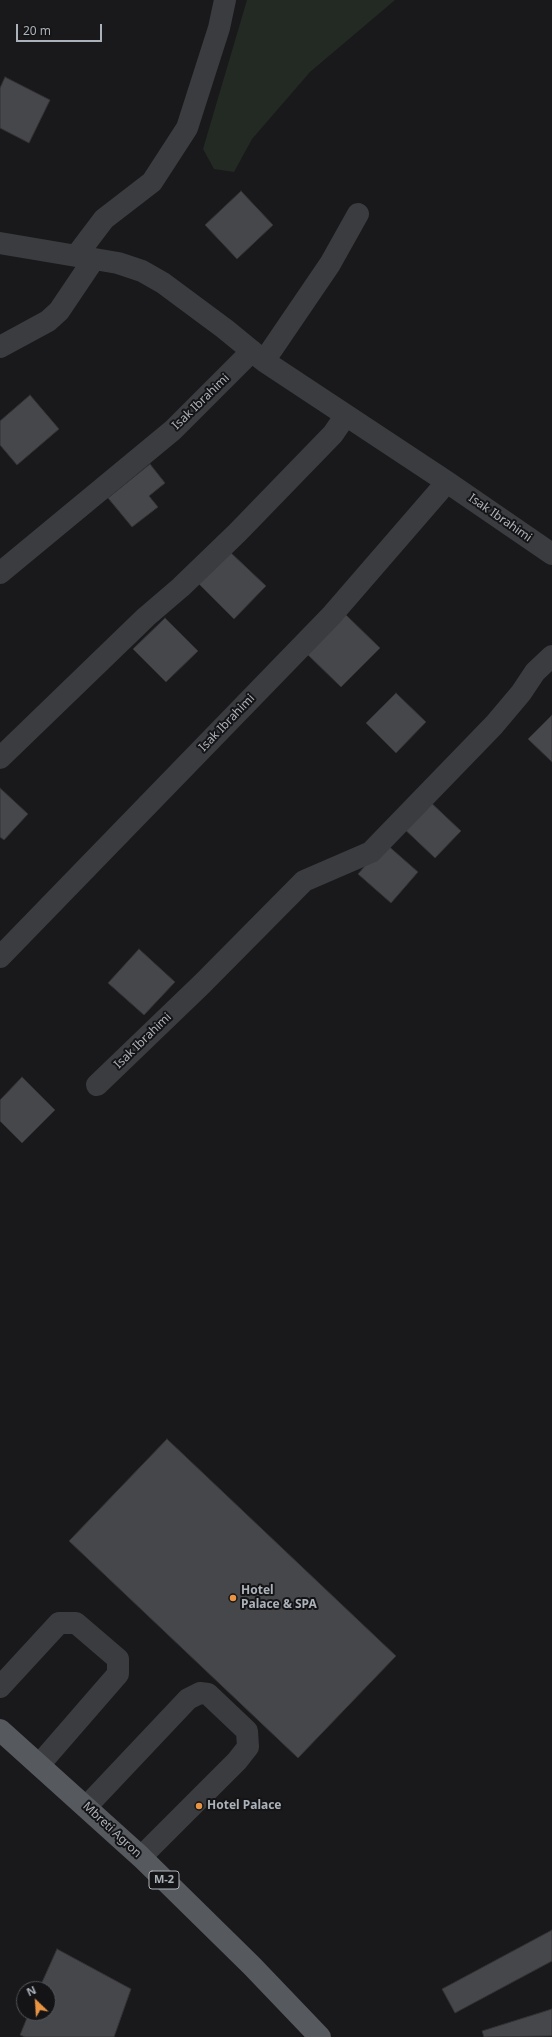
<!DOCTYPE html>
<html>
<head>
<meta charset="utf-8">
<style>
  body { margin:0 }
  #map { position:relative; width:552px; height:2037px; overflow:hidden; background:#19191b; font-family:"Noto Sans",sans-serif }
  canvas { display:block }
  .north { position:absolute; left:16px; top:1981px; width:40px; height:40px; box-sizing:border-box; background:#141416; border:1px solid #515357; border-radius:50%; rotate:335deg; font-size:11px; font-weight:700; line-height:16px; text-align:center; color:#acb2b9 }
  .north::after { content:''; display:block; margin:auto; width:14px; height:18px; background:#e99443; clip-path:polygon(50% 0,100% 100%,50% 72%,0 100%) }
  .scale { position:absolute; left:16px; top:24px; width:86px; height:18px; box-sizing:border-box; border:2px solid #acb2b9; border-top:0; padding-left:5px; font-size:12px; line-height:14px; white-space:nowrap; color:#acb2b9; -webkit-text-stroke:3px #141416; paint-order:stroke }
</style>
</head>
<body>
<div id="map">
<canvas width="552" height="2037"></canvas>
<div class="north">N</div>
<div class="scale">20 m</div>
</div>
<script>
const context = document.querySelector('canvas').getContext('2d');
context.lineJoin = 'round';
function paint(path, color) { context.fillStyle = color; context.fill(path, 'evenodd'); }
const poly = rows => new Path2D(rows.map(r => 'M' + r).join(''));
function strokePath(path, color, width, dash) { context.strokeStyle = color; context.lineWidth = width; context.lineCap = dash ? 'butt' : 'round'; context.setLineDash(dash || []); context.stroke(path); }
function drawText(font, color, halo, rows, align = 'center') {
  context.font = font + ' "Noto Sans",sans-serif'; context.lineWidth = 4; context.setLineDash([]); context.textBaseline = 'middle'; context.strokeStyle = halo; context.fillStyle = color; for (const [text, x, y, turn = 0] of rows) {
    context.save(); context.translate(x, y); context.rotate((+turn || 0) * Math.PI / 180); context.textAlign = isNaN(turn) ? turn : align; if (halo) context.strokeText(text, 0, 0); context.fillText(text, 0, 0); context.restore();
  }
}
const green = poly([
  [247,0,395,0,310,72,252,139,234,172,214,169,203,149]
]);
const building = poly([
  [5,77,50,100,29,143,0,128,0,88,5,77],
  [241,191,273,225,237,259,205,225,241,191],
  [30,395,59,429,17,465,0,445,0,421,30,395],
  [150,464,165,483,149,496,158,507,132,527,108,498,150,464],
  [229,551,266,586,234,619,198,583,229,551],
  [344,613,380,648,341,687,305,652,344,613],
  [165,618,198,651,166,682,133,649,165,618],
  [396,693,426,722,396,753,366,723,396,693],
  [552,715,552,762,528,739,552,715],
  [0,788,28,814,4,840,0,837,0,788],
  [425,797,461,831,435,858,399,824,425,797],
  [385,843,418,872,391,903,358,874,385,843],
  [139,949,175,982,144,1015,108,983,139,949],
  [22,1077,55,1110,22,1143,0,1121,0,1100,22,1077],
  [167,1439,396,1656,298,1758,69,1541,167,1439],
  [552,1930,552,1961,455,2013,442,1989,552,1930],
  [57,1949,131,1989,114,2037,25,2037,20,2035,29,2013,48,2013,48,1989,39,1989,57,1949],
  [552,2009,552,2036,484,2037,482,2031,552,2009]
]);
const minor = poly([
  [0,243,118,263,142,271,163,283,225,329,264,361,447,482,552,554],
  [76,256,104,219,152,182,187,128,219,28,225,0],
  [0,347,48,321,59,311,94,259],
  [264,361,330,264,358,214],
  [0,573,173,430,252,351],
  [0,758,146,617,181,587,237,533,333,434,346,415],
  [0,957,331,616,447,482],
  [97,1085,202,984,304,881,371,852,494,725,521,693,535,672,552,656],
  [0,1687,59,1623,76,1623,118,1659,118,1674,39,1765],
  [86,1807,188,1699,200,1693,208,1694,247,1731,248,1747,237,1761,141,1857]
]);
const major = poly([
  [0,1730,141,1857,252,1966,320,2037]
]);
const markers = [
  [233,1598,4,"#e99443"],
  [199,1806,4,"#e99443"]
];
const shields = [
  [164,1880,30]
];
const shieldNames = [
  ["M-2",164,1880]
];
const streetNames = [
  ["Isak Ibrahimi",201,402,-44],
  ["Isak Ibrahimi",500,518,35],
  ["Isak Ibrahimi",227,723,-46],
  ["Isak Ibrahimi",143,1041,-44],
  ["Mbreti Agron",112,1830,43]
];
const poiNames = [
  ["Hotel",241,1591],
  ["Palace & SPA",241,1605],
  ["Hotel Palace",207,1806]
];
paint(green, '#232a23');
paint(building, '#46474a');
strokePath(building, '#333336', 1);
strokePath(minor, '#3a3c3f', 22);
strokePath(major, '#56595e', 22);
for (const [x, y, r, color] of markers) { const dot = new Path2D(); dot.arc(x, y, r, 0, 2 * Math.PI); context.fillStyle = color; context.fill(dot); strokePath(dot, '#141416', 1.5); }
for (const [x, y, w] of shields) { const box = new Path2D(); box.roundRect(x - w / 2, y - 9, w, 18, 3); context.fillStyle = '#141416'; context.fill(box); strokePath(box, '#acb2b9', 1); }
drawText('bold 11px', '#acb2b9', null, shieldNames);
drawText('12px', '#acb2b9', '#141416', streetNames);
drawText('bold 12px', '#acb2b9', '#141416', poiNames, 'left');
</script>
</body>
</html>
